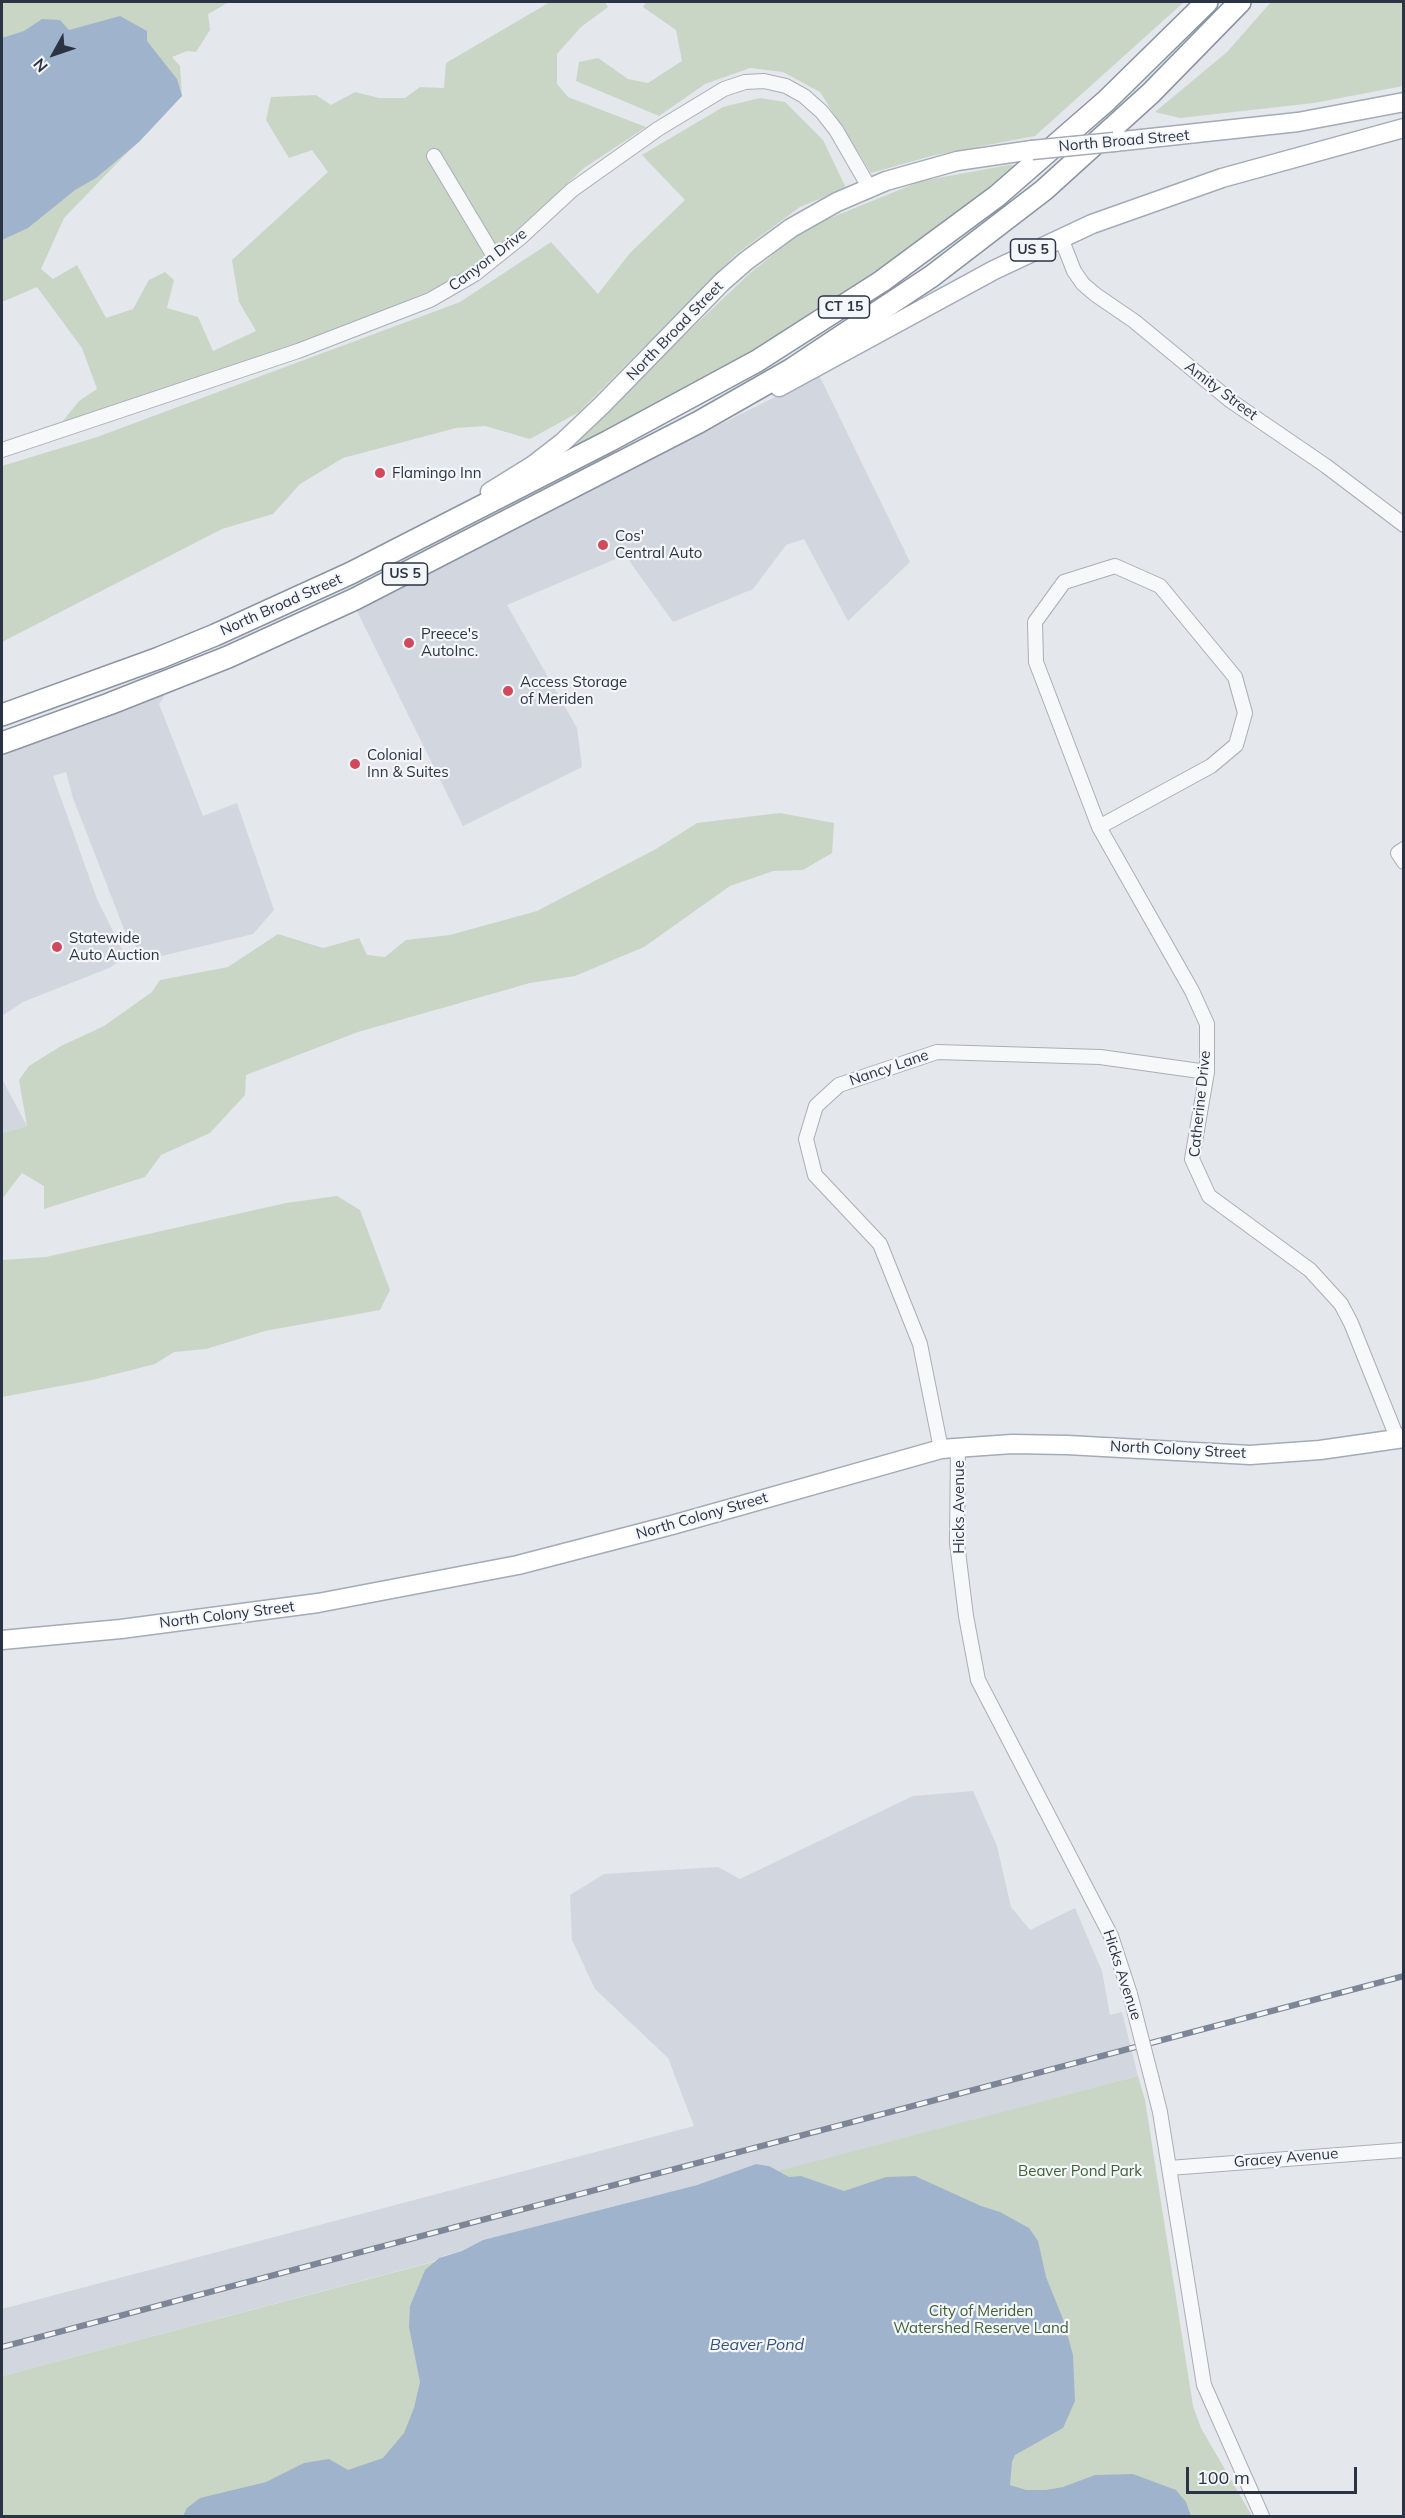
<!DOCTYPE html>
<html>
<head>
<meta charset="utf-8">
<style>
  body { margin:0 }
  #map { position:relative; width:1405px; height:2518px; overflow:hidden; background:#e4e7ec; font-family:Mulish,sans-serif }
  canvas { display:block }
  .frame { position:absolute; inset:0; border:3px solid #2b3445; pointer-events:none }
  .north { position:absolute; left:24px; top:24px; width:60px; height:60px; -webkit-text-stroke:4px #f4f6f9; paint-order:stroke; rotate:230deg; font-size:16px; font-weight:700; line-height:24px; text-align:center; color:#2b3445 }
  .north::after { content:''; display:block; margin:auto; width:21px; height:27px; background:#2b3445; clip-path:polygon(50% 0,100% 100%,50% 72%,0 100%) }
  .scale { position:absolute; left:1186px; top:2467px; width:171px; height:27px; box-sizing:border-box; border:3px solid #2b3445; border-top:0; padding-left:8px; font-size:18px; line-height:21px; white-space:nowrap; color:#2b3445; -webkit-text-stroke:4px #f4f6f9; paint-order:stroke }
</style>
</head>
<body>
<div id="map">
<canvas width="1405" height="2518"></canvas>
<div class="frame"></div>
<div class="north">N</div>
<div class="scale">100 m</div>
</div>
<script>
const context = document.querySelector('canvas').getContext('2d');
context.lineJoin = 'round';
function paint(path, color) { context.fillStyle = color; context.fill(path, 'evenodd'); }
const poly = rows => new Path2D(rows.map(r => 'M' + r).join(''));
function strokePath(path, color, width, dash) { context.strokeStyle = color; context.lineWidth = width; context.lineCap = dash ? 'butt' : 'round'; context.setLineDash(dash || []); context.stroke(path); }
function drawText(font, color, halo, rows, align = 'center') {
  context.font = font + ' Mulish,sans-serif'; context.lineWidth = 4.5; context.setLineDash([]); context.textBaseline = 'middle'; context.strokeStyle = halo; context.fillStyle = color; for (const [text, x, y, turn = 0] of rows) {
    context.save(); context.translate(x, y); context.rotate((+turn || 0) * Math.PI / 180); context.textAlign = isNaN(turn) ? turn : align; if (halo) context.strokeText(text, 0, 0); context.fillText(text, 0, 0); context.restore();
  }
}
const built = poly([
  [819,375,910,562,848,621,804,539,786,545,753,589,673,622,625,555,507,605,577,728,582,767,463,826,355,607],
  [166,693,159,704,203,816,237,803,274,910,253,934,145,960,124,929,73,798,66,772,53,776,97,899,126,957,109,968,23,1002,2,1016,2,756],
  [2,1079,27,1126,2,1133],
  [973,1791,997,1846,1011,1907,1030,1930,1075,1908,1102,1971,1110,2015,1122,2012,1138,2076,777,2172,769,2166,756,2164,697,2185,483,2240,462,2251,443,2256,432,2262,2,2376,2,2309,694,2126,668,2058,595,1989,572,1940,570,1895,604,1874,718,1867,740,1879,913,1796]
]);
const green = poly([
  [2,2,229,2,208,14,210,30,196,52,187,51,172,57,180,66,182,96,64,218,41,269,53,279,77,265,106,318,133,309,149,280,165,272,174,280,167,308,198,317,213,351,256,331,239,302,232,260,328,172,312,150,289,158,266,120,271,97,316,95,331,105,355,92,379,98,405,98,420,87,444,88,446,63,550,2,605,2,608,7,581,27,557,54,557,84,568,97,646,127,584,168,488,257,435,289,312,339,175,387,62,422,79,401,97,389,82,348,37,287,2,302],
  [646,2,1184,2,1035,136,935,155,871,173,820,92,783,72,750,68,705,84,659,116,576,81,579,62,598,58,628,79,648,83,682,61,676,30,643,7],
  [1271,2,1403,2,1403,86,1314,103,1180,118,1155,112,1227,52],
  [760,98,785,102,823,140,846,188,800,207,735,255,579,412,530,439,485,426,456,428,343,458,300,484,273,514,222,529,2,642,2,466,97,437,460,302,551,242,598,294,630,253,685,200,642,155,723,107],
  [1009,165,1018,165,876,275,789,332,658,407,580,445,574,440,748,275,806,228,921,181],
  [780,813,834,823,832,853,803,870,773,871,730,886,644,947,575,976,530,983,358,1032,246,1075,245,1095,210,1133,161,1155,145,1177,44,1209,44,1186,22,1173,2,1199,2,1133,27,1126,19,1080,29,1066,61,1046,104,1026,152,992,160,980,228,967,278,934,323,948,359,938,367,955,385,957,406,940,450,935,537,911,656,849,697,823],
  [337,1196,360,1210,390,1290,380,1310,265,1331,206,1349,174,1352,155,1364,92,1380,2,1397,2,1260,46,1257,286,1203],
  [1138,2076,1145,2100,1193,2406,1201,2428,1252,2516,2,2516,2,2376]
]);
const water = poly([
  [120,16,147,31,147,41,177,79,182,96,139,142,96,178,75,190,28,228,2,240,2,38,24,31,42,19,60,20,69,30],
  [756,2164,769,2166,789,2177,801,2176,844,2191,886,2177,915,2176,981,2206,1000,2212,1029,2228,1038,2241,1046,2277,1063,2319,1073,2355,1075,2401,1063,2428,1015,2455,1012,2462,1010,2485,1026,2490,1046,2490,1063,2487,1095,2475,1133,2474,1176,2490,1186,2502,1191,2516,183,2516,187,2508,200,2498,266,2482,304,2463,329,2459,348,2470,383,2458,404,2433,414,2408,420,2382,409,2327,410,2306,425,2270,439,2258,462,2251,483,2240,697,2185]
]);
const minor = poly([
  [434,156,495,258],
  [1061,238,1074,271,1083,284,1096,295,1134,321,1231,401,1326,466,1404,525],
  [2,450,298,351,430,300,475,274,520,238,572,190,658,129,724,89,745,82,764,81,786,86,804,96,822,112,836,130,869,187],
  [1099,827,1211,766,1236,745,1245,713,1235,677,1160,586,1115,566,1064,582,1035,622,1036,662,1099,827,1192,991,1207,1024,1207,1072,1192,1159,1209,1196,1310,1270,1341,1304,1351,1323,1398,1440],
  [1404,849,1398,853,1404,862],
  [958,1448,957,1543,966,1616,978,1680,1111,1936,1130,1994],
  [941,1449,920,1344,880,1244,815,1175,806,1139,816,1106,839,1085,937,1052,1100,1057,1207,1072],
  [1152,2080,1160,2112,1204,2385,1262,2516],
  [1169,2168,1404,2150]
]);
const major = poly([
  [1114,142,1298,122,1404,102],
  [779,387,994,270,1092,224,1222,178,1404,128],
  [490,492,532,466,563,442,602,405,722,282,746,261,791,228,837,202,886,181,957,161,1032,150],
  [2,1640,121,1629,318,1603,518,1565,672,1525,941,1449,1012,1444,1067,1445,1250,1455,1320,1450,1404,1438]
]);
const highway = poly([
  [2,715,159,658,215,635,351,573,609,441,757,361,882,281,997,196,1106,101,1207,2],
  [2,743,109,704,228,657,355,599,699,422,792,369,932,276,1044,190,1151,93,1240,2]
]);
const rail = poly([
  [2,2347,1404,1976]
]);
const minorBridge = poly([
  [1130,1994,1152,2080]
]);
const majorBridge = poly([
  [1032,150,1114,142]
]);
const markers = [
  [380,473,6,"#d1495b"],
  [603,545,6,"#d1495b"],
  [409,643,6,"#d1495b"],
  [508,691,6,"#d1495b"],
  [355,764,6,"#d1495b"],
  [57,947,6,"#d1495b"]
];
const shields = [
  [1033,250,45],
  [844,307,51],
  [405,574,45]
];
const shieldNames = [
  ["US 5",1033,250],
  ["CT 15",844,307],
  ["US 5",405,574]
];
const streetNames = [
  ["North Broad Street",1124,141,-5],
  ["Canyon Drive",488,260,-37],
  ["North Broad Street",675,331,-46],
  ["Amity Street",1221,391,37],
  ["North Broad Street",281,605,-24],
  ["Nancy Lane",889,1068,-19],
  ["Catherine Drive",1200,1104,-84],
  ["North Colony Street",1178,1450,3],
  ["Hicks Avenue",959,1507,-90],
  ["North Colony Street",702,1516,-16],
  ["North Colony Street",227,1615,-7],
  ["Hicks Avenue",1122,1975,72],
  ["Gracey Avenue",1286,2158,-5]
];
const poiNames = [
  ["Flamingo Inn",392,473],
  ["Cos'",615,536],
  ["Central Auto",615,553],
  ["Preece's",421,634],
  ["AutoInc.",421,651],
  ["Access Storage",520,682],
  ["of Meriden",520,699],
  ["Colonial",367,755],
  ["Inn & Suites",367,772],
  ["Statewide",69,938],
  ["Auto Auction",69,955]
];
const parkNames = [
  ["Beaver Pond Park",1080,2171],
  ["City of Meriden",981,2311],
  ["Watershed Reserve Land",981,2328]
];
const waterNames = [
  ["Beaver Pond",757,2345]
];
paint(built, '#d2d6de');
paint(green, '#c9d6c5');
paint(water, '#9fb4cc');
strokePath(minor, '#a9aeb7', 16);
strokePath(major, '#a3abb8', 21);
strokePath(highway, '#8b94a3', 24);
strokePath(minor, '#f7f8fa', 14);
strokePath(major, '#fff', 18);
strokePath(highway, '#fff', 21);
strokePath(rail, '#7d8696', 6);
strokePath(rail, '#f4f6f9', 4, [11]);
strokePath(minorBridge, '#a9aeb7', 16, []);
strokePath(majorBridge, '#a3abb8', 21, []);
strokePath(minorBridge, '#f7f8fa', 14);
strokePath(majorBridge, '#fff', 18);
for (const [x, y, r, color] of markers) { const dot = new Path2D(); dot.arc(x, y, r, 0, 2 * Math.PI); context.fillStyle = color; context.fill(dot); strokePath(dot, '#f4f6f9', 2); }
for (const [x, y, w] of shields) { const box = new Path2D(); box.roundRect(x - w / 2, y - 11, w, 22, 4.5); context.fillStyle = '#f4f6f9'; context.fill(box); strokePath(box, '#2b3445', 1.5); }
drawText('bold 14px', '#2b3445', null, shieldNames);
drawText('15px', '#2b3445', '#f4f6f9', streetNames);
drawText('15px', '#2b3445', '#f4f6f9', poiNames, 'left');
drawText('15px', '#3f6138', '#f4f6f9', parkNames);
drawText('italic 16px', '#34527a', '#f4f6f9', waterNames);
</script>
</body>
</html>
